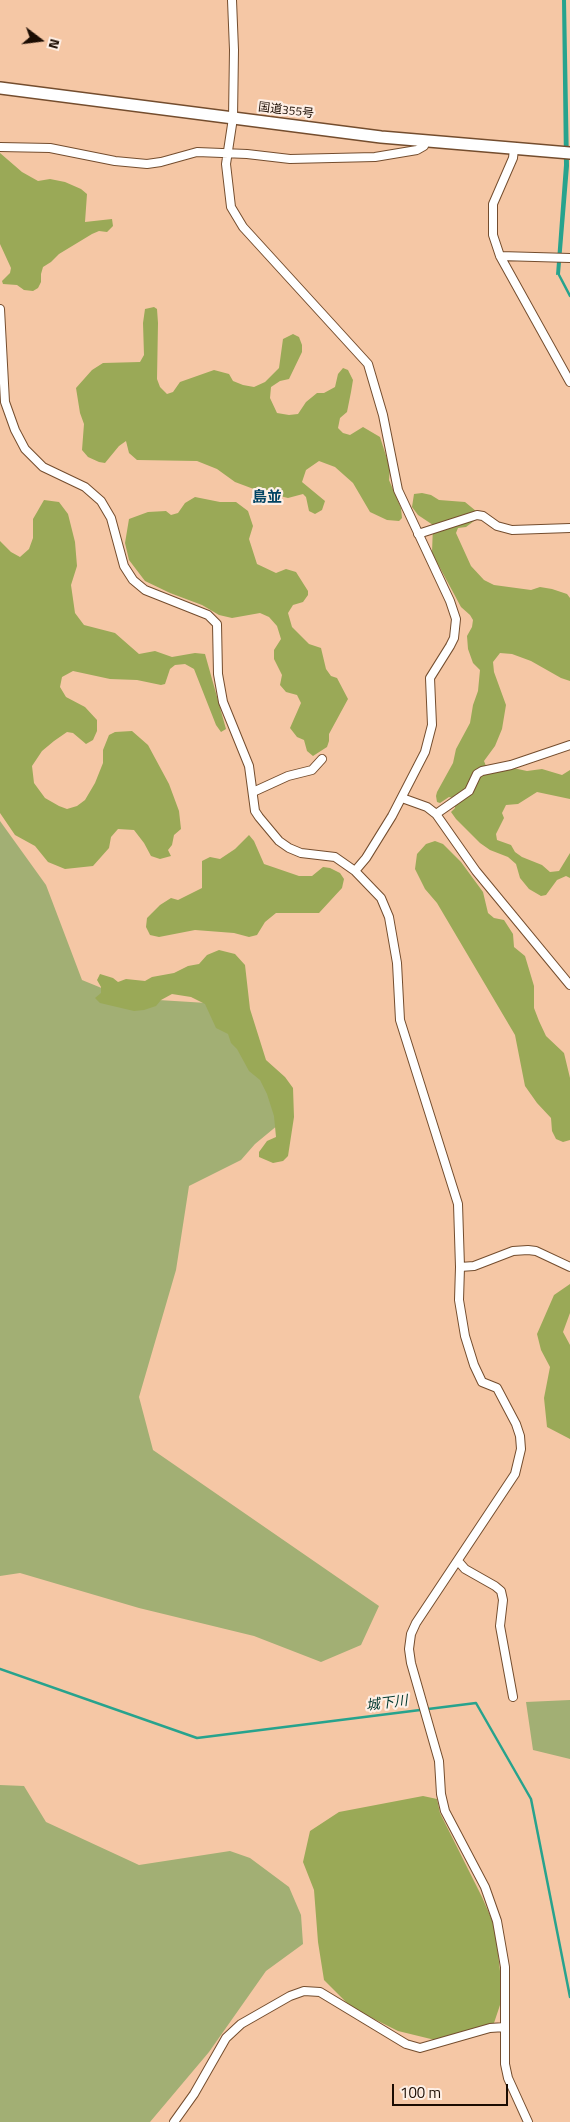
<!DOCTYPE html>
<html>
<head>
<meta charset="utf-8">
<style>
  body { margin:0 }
  #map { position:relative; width:570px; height:2122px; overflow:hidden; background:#f5c7a5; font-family:"Titillium Web",sans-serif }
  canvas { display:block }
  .north { position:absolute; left:15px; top:15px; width:50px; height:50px; -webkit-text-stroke:4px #feefe5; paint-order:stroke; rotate:105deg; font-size:14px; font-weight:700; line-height:20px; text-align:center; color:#1b0c02 }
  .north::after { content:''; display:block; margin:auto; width:18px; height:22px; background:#1b0c02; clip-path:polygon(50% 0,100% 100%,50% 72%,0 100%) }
  .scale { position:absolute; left:392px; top:2084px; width:116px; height:22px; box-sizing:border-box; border:2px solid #1b0c02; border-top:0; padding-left:6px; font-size:15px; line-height:18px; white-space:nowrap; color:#1b0c02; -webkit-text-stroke:4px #feefe5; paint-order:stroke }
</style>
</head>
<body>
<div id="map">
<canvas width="570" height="2122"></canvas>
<div class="north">N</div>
<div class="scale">100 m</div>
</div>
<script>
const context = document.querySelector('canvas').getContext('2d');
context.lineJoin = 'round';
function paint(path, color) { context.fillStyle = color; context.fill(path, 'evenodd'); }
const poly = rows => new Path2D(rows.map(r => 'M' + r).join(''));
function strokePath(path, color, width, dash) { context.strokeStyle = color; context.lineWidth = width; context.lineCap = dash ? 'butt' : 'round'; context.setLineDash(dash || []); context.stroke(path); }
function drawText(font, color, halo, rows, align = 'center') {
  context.font = font + ' "Titillium Web","Noto Sans JP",sans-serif'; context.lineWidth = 4.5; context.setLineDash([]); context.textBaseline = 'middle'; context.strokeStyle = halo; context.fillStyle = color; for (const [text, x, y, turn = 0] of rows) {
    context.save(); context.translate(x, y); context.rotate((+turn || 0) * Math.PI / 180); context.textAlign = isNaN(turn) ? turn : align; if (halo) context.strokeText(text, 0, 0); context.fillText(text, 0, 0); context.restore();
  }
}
const green = poly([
  [0,821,46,885,82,980,126,998,223,1004,284,1120,255,1144,241,1160,189,1186,176,1270,139,1397,153,1450,379,1606,361,1645,321,1662,254,1636,139,1608,20,1573,0,1576],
  [570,1700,570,1759,533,1750,526,1702],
  [0,1785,24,1786,46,1822,139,1865,230,1851,250,1858,289,1887,301,1915,303,1944,266,1971,209,2052,150,2122,0,2122]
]);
const forest = poly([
  [0,153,22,172,38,181,50,179,65,182,81,189,87,194,85,222,112,219,113,226,107,232,99,231,92,234,59,254,51,262,43,267,41,274,41,282,38,288,33,291,24,290,17,285,3,284,2,281,10,273,11,268,0,244],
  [154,307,157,309,158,323,157,379,160,387,167,394,173,392,180,382,214,370,229,374,233,381,243,385,254,387,265,382,279,368,283,339,293,334,299,337,302,345,302,352,289,379,280,381,271,387,270,398,277,413,289,415,298,414,306,402,317,393,324,393,335,387,338,374,343,368,348,370,353,380,351,392,347,412,340,418,338,428,343,433,350,435,363,427,380,437,390,468,389,480,401,508,402,518,399,521,387,520,370,512,353,483,335,467,319,461,306,470,302,482,325,501,322,510,315,514,309,511,306,497,303,494,288,498,259,491,235,482,217,469,197,461,137,460,129,453,126,441,119,446,105,463,99,462,88,457,82,450,84,424,80,413,76,388,92,370,103,363,140,362,144,355,143,323,145,309],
  [422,493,431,495,439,500,465,502,476,511,474,521,466,527,458,528,456,533,471,566,484,580,494,585,531,590,540,587,552,589,567,594,570,598,570,681,561,678,531,661,512,654,500,653,493,662,494,672,506,705,502,729,495,746,484,761,486,766,490,767,499,765,527,771,542,769,562,775,570,770,570,799,537,792,518,804,506,805,502,813,504,818,496,834,497,840,511,845,515,852,522,857,542,865,550,872,559,871,570,853,570,878,566,876,557,880,546,895,541,896,529,889,520,878,516,864,508,857,490,850,480,843,456,819,451,812,455,808,455,801,453,798,449,797,440,803,437,802,436,796,437,792,453,763,456,749,470,723,473,705,478,691,480,670,473,663,468,649,467,636,472,627,473,620,470,615,461,607,432,553,433,525,418,515,412,507,414,494],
  [195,497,220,502,236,502,248,511,253,526,249,539,257,564,276,573,286,569,296,572,308,591,308,595,303,602,293,605,288,613,292,627,309,644,321,648,326,669,331,676,337,678,348,699,329,734,329,741,327,747,313,756,307,751,304,740,297,737,290,728,301,703,297,695,286,692,280,685,282,675,274,659,274,650,281,639,277,626,269,617,260,613,232,618,219,615,202,605,170,593,145,581,129,560,125,543,129,519,148,512,166,511,171,515,178,513,185,503],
  [44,500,59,502,68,514,75,542,77,566,71,585,75,613,84,625,115,633,139,654,155,651,172,657,195,653,205,654,226,729,221,732,216,725,194,669,185,664,175,665,170,669,165,684,161,685,137,680,110,679,73,671,62,677,60,687,66,697,85,707,97,720,97,731,93,740,86,744,73,733,67,732,54,741,42,751,32,766,34,783,45,798,59,806,67,809,77,806,85,800,95,783,103,763,103,750,109,735,115,732,132,731,148,745,169,784,179,811,181,829,174,835,172,845,168,850,171,856,160,859,151,856,144,843,134,830,118,829,111,837,109,848,93,866,65,869,48,862,35,846,15,835,0,813,0,541,11,552,20,557,29,549,33,538,33,519],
  [249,835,254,841,264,864,299,876,312,876,323,867,330,868,340,873,344,879,342,888,319,913,276,913,265,922,257,935,249,937,234,933,195,930,159,937,150,935,146,927,147,918,160,905,171,898,178,900,202,888,202,861,210,857,220,859,235,849],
  [435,841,443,844,461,862,483,892,488,913,494,918,504,920,513,934,514,947,525,956,534,986,534,1008,539,1021,546,1036,564,1053,570,1078,570,1140,563,1142,556,1139,552,1131,551,1118,537,1103,525,1086,515,1035,437,903,425,889,415,869,417,854,426,844],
  [219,950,235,954,245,965,250,1009,266,1060,285,1077,293,1088,294,1117,288,1156,283,1161,273,1163,259,1157,259,1152,267,1141,276,1137,274,1116,267,1094,260,1080,249,1071,237,1049,231,1043,228,1034,216,1028,205,1004,191,997,172,994,161,1000,156,1006,144,1010,134,1011,100,1003,95,998,101,993,101,987,97,980,100,974,113,978,118,982,126,979,145,981,152,977,174,973,188,966,199,964,207,955],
  [570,1284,570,1313,563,1332,570,1345,570,1439,547,1427,544,1398,550,1367,541,1350,537,1334,554,1295],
  [423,1796,437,1799,440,1813,482,1897,495,1927,500,1971,500,2005,494,2023,480,2031,435,2040,398,2031,352,2008,324,1980,318,1942,314,1890,303,1862,310,1831,339,1812]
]);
const water = poly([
  [562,0,566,0,569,166,560,274,556,275,564,165]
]);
const stream = poly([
  [558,273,570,296],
  [0,1669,197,1738,476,1703,531,1799,570,1997]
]);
const minor = poly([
  [232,0,234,50,233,118,226,164,231,207,243,227,368,364,383,415,398,490,450,601,456,619,454,638,450,646,430,678,432,725,425,752,392,816,366,858,355,871],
  [0,147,50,148,115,161,147,164,161,162,197,152,247,154,290,159,375,157,417,150,424,146,425,142],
  [514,149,513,158,493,204,493,235,500,256,570,382],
  [500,256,570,258],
  [0,309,5,402,15,430,25,449,43,467,85,487,101,501,111,518,124,566,133,580,145,590,208,615,217,624,218,674,223,702,249,766,255,811,259,817,279,841,289,848,301,853,335,857,355,871,381,898,389,917,397,963,400,1020,458,1204,460,1267,459,1300,465,1336,474,1365,482,1382,497,1388,516,1424,520,1436,521,1449,515,1474,416,1623,411,1634,409,1649,411,1663,439,1761,441,1794,445,1811,485,1887,497,1921,505,1967,505,2064,508,2078,528,2122],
  [418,534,477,515,483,516,497,526,512,530,570,528],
  [253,792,288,776,312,770,322,759],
  [402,798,427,807,436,814,476,871,570,985],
  [436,814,469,791,477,774,482,771,511,765,570,745],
  [460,1267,474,1266,513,1251,528,1250,536,1251,570,1267],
  [458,1561,465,1569,495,1586,501,1591,503,1600,500,1626,513,1697],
  [174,2122,194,2094,226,2038,241,2024,290,1996,304,1991,320,1992,406,2044,420,2048,490,2028,505,2027]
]);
const highway = poly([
  [0,88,381,137,570,153]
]);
const streetNames = [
  ["国道355号",286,111,7]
];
const waterNames = [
  ["城下川",387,1704,-7]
];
const quarterNames = [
  ["島並",267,498]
];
paint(green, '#a2af74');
paint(forest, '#9aa957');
paint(water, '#27a38d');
strokePath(stream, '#27a38d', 2.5);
strokePath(minor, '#744d2e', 10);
strokePath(highway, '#744d2e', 14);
strokePath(minor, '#fff', 8);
strokePath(highway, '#fff', 11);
drawText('12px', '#1b0c02', '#feefe5', streetNames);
drawText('italic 14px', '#01392f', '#feefe5', waterNames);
drawText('bold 15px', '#014363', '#feefe5', quarterNames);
</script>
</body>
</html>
